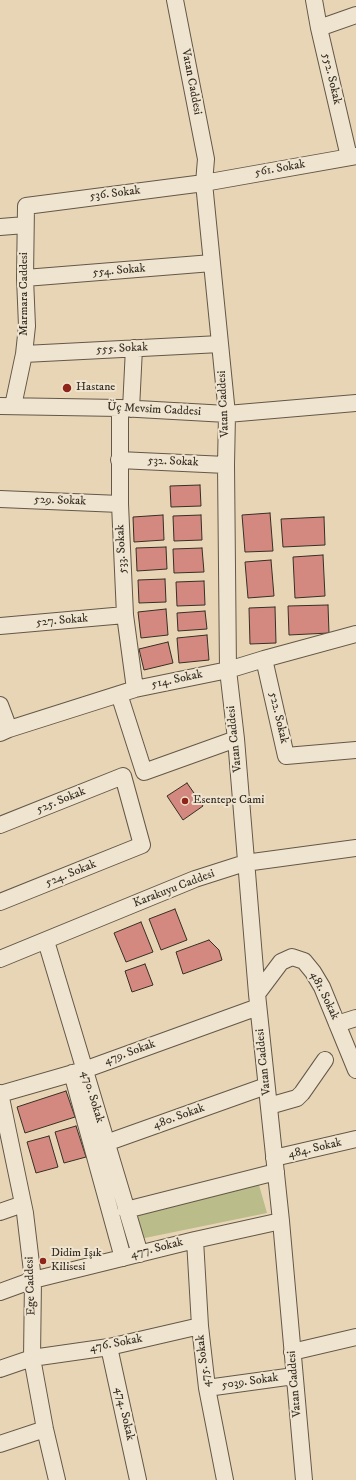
<!DOCTYPE html>
<html>
<head>
<meta charset="utf-8">
<style>
  body { margin:0 }
  canvas { display:block; background:#e7d5b5 }
</style>
</head>
<body>
<canvas width="356" height="1480"></canvas>
<script>
const context = document.querySelector('canvas').getContext('2d');
context.lineJoin = 'round';
function paint(path, color) { context.fillStyle = color; context.fill(path, 'evenodd'); }
const poly = rows => new Path2D(rows.map(r => 'M' + r).join(''));
function strokePath(path, color, width, dash) { context.strokeStyle = color; context.lineWidth = width; context.lineCap = dash ? 'butt' : 'round'; context.setLineDash(dash || []); context.stroke(path); }
function drawText(font, color, halo, rows, align = 'center') {
  context.font = font + ' "IM FELL DW Pica",serif'; context.lineWidth = 4; context.setLineDash([]); context.textBaseline = 'middle'; context.strokeStyle = halo; context.fillStyle = color; for (const [text, x, y, turn = 0] of rows) {
    context.save(); context.translate(x, y); context.rotate((+turn || 0) * Math.PI / 180); context.textAlign = isNaN(turn) ? turn : align; if (halo) context.strokeText(text, 0, 0); context.fillText(text, 0, 0); context.restore();
  }
}
const green = poly([
  [84,1070,128,1217,259,1185,267,1213,135,1240,120,1245]
]);
const building = poly([
  [200,485,201,506,171,507,170,486,200,485],
  [270,513,273,551,245,552,242,515,270,513],
  [163,515,164,540,134,542,133,517,163,515],
  [201,515,202,540,174,541,173,516,201,515],
  [324,517,325,545,283,547,281,519,324,517],
  [166,547,167,569,137,571,136,548,166,547],
  [202,548,204,572,174,573,173,549,202,548],
  [323,555,325,596,295,598,293,557,323,555],
  [271,560,274,596,248,598,245,562,271,560],
  [165,579,166,602,139,603,138,580,165,579],
  [204,581,205,605,177,606,176,582,204,581],
  [328,605,329,633,289,635,288,606,328,605],
  [275,607,276,643,250,644,249,608,275,607],
  [166,609,168,635,141,638,138,612,166,609],
  [205,611,207,629,178,631,177,613,205,611],
  [207,635,209,660,179,663,177,638,207,635],
  [168,642,173,663,144,670,139,649,168,642],
  [187,783,203,806,183,820,167,796,187,783],
  [175,909,187,940,161,950,149,919,175,909],
  [141,922,153,952,126,962,114,933,141,922],
  [209,940,219,950,222,960,183,974,176,952,209,940],
  [145,964,153,985,132,992,125,971,145,964],
  [66,1091,75,1117,25,1133,17,1107,66,1091],
  [76,1126,86,1157,64,1163,55,1132,76,1126],
  [49,1136,58,1167,36,1173,27,1142,49,1136]
]);
const minor = poly([
  [175,0,206,159,204,183,227,414,226,465,228,670,236,739,257,994,281,1221,304,1480],
  [314,0,319,28,349,157],
  [319,28,356,15],
  [0,227,25,225],
  [25,278,212,263],
  [24,354,220,344],
  [0,406,120,408,227,414,356,403],
  [13,406,24,354,27,326,25,278,26,206,204,183,356,156],
  [120,408,120,504,125,615,135,689],
  [131,409,134,348],
  [119,460,226,465],
  [0,499,120,504],
  [0,626,125,615],
  [264,659,286,756,356,750],
  [119,694,144,772,236,739],
  [0,705,9,729],
  [0,733,9,729,135,689,228,670,264,659,356,634],
  [0,825,123,776,142,845,0,902],
  [46,941,140,1254],
  [0,959,195,879,245,863,356,848],
  [257,994,281,962,292,957,304,961,313,972,322,987,356,1070],
  [337,1024,356,1018],
  [72,1073,123,1258],
  [0,1093,25,1213,33,1280,32,1358,45,1429,57,1480],
  [0,1094,84,1070,258,1007],
  [269,1106,297,1098,302,1093,325,1060],
  [96,1148,106,1143,266,1086],
  [274,1158,356,1139],
  [126,1210,276,1172],
  [0,1212,23,1204],
  [195,1240,200,1326,207,1388,225,1480],
  [0,1292,33,1280,195,1240,281,1221],
  [109,1347,138,1480],
  [292,1352,356,1337],
  [0,1369,32,1358,109,1347,200,1326],
  [207,1388,294,1376],
  [0,1444,45,1429]
]);
const markers = [
  [67,388,5,"#8f2418"],
  [185,801,4,"#8f2418"],
  [43,1261,4,"#8f2418"]
];
const streetNames = [
  ["552. Sokak",331,79,77],
  ["Vatan Caddesi",191,82,79],
  ["561. Sokak",280,169,-10],
  ["536. Sokak",115,194,-7],
  ["554. Sokak",119,271,-5],
  ["Marmara Caddesi",25,294,-90],
  ["555. Sokak",122,349,-3],
  ["Vatan Caddesi",224,404,-93],
  ["Üç Mevsim Caddesi",154,410,3],
  ["532. Sokak",173,462,2],
  ["529. Sokak",60,501,2],
  ["533. Sokak",122,549,-93],
  ["527. Sokak",62,621,-5],
  ["514. Sokak",177,680,-12],
  ["522. Sokak",278,718,77],
  ["Vatan Caddesi",235,739,-96],
  ["525. Sokak",61,801,-22],
  ["524. Sokak",71,874,-22],
  ["Karakuyu Caddesi",174,889,-21],
  ["481. Sokak",324,996,64],
  ["479. Sokak",130,1053,-20],
  ["Vatan Caddesi",264,1062,-96],
  ["470. Sokak",92,1097,73],
  ["480. Sokak",179,1117,-20],
  ["484. Sokak",315,1149,-13],
  ["477. Sokak",157,1249,-14],
  ["Ege Caddesi",31,1286,-92],
  ["476. Sokak",116,1344,-11],
  ["475. Sokak",204,1361,-97],
  ["5039. Sokak",250,1382,-8],
  ["Vatan Caddesi",295,1384,-95],
  ["474. Sokak",124,1414,77]
];
const poiNames = [
  ["Hastane",76,388],
  ["Esentepe Cami",193,801],
  ["Didim Işık",51,1254],
  ["Kilisesi",51,1268]
];
paint(green, '#babc8a');
paint(building, '#d38980');
strokePath(building, '#372f25', 1);
strokePath(minor, '#635849', 18);
strokePath(minor, '#efe4cf', 16);
for (const [x, y, r, color] of markers) { const dot = new Path2D(); dot.arc(x, y, r, 0, 2 * Math.PI); context.fillStyle = color; context.fill(dot); strokePath(dot, '#efe4cf', 1.5); }
drawText('12px', '#372f25', '#efe4cf', streetNames);
drawText('12px', '#372f25', '#efe4cf', poiNames, 'left');
</script>
</body>
</html>
